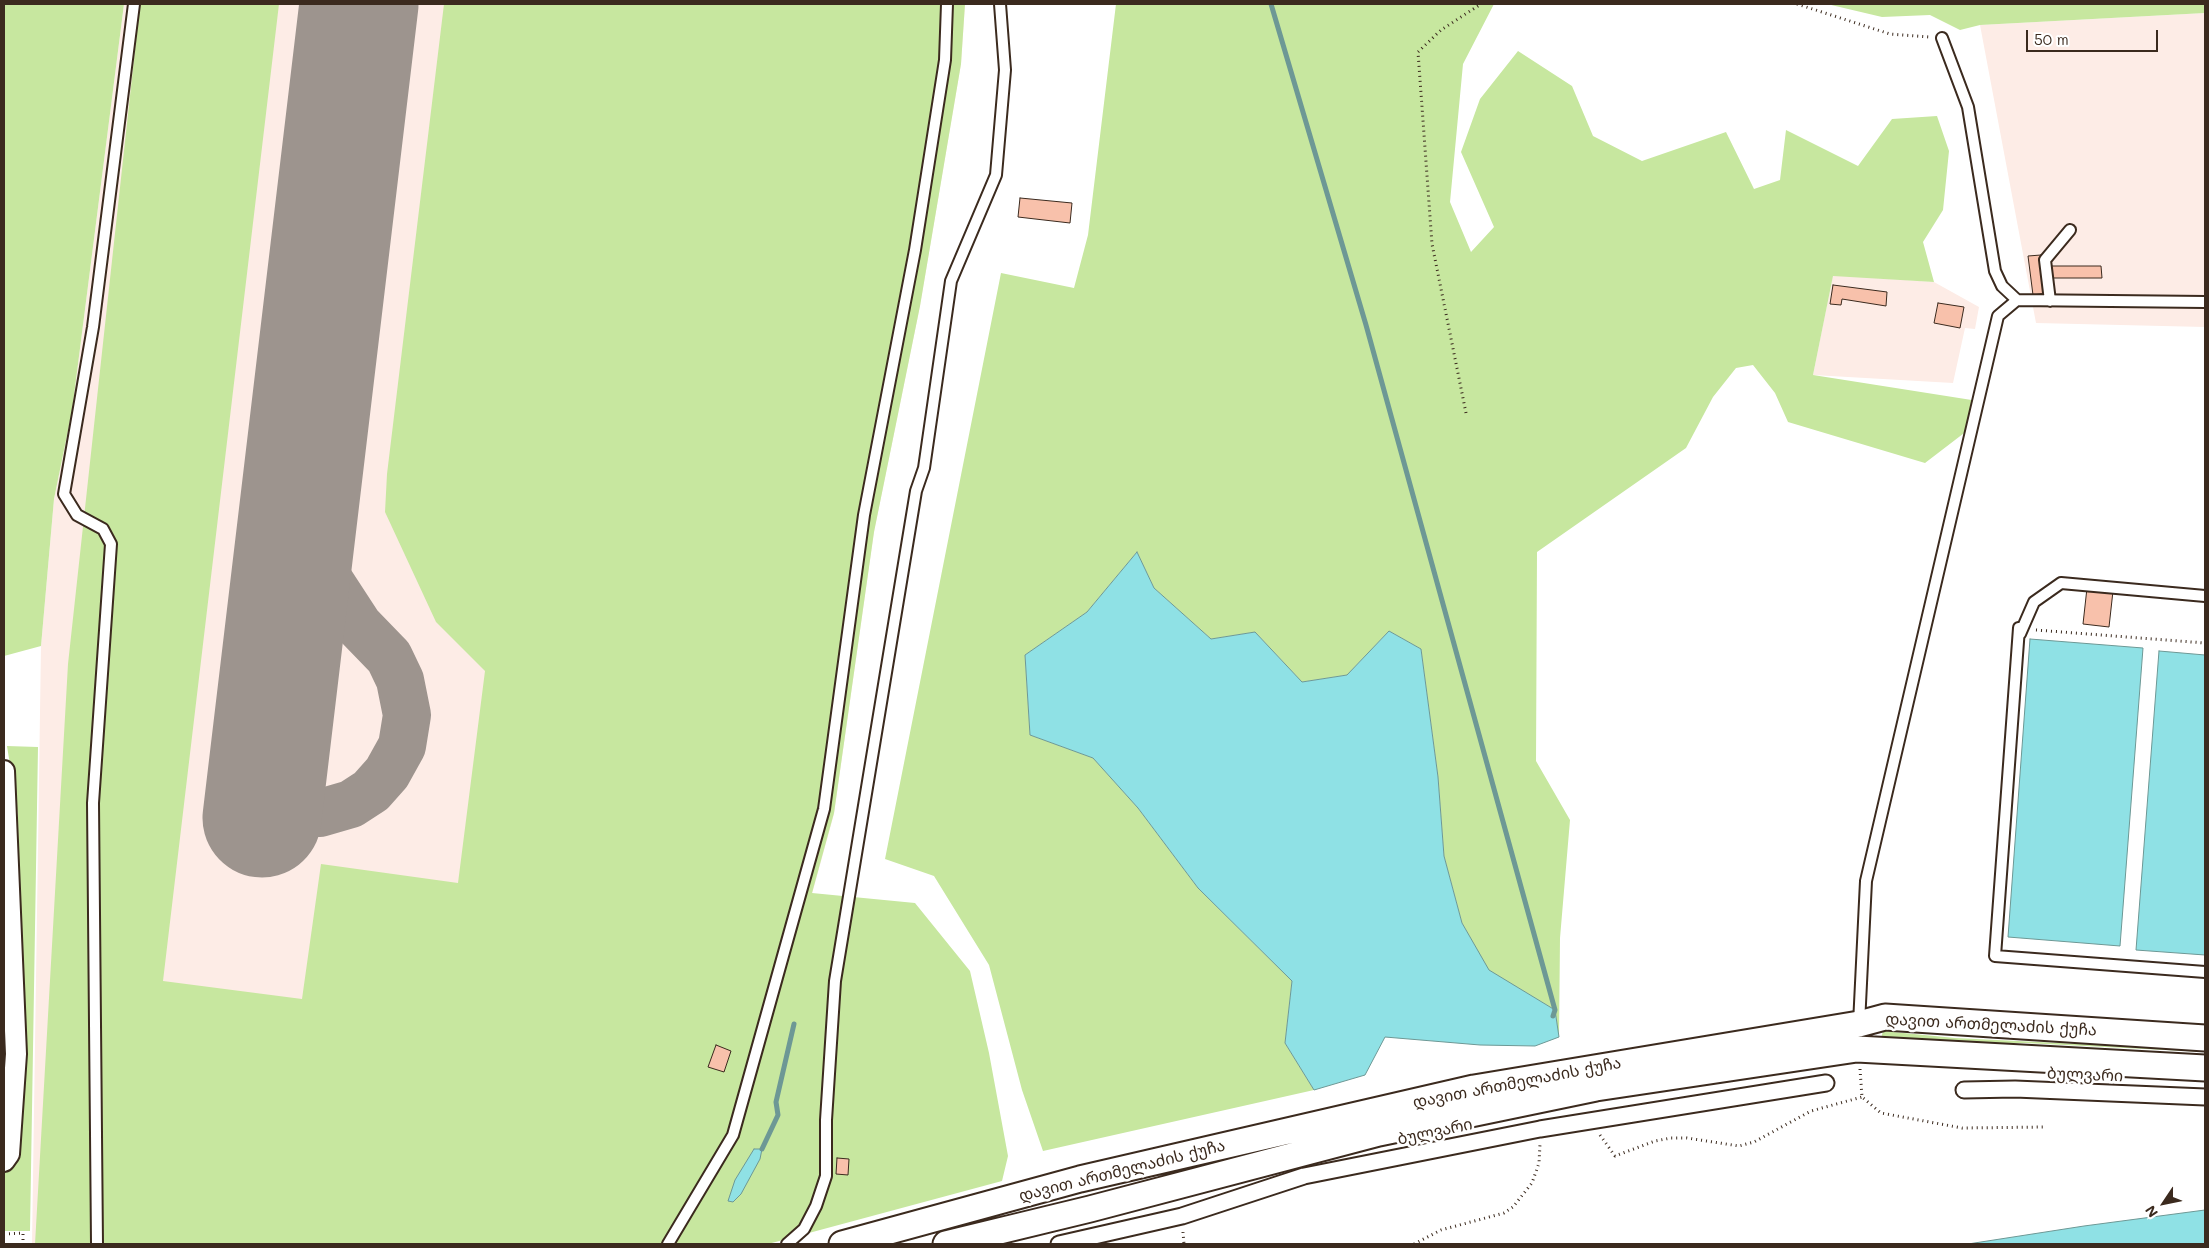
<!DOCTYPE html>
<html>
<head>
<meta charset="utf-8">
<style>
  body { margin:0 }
  #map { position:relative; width:2209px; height:1248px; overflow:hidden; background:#fff; font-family:Mali,sans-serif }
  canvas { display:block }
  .frame { position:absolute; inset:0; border:5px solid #3b2a1e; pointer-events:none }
  .north { position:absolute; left:2139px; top:1178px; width:50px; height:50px; -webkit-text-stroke:4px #fff; paint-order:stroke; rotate:236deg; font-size:14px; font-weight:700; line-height:20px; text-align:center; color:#3b2a1e }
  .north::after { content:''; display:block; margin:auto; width:18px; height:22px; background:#3b2a1e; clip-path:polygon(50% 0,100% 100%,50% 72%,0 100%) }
  .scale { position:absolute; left:2026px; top:30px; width:132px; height:22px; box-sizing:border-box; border:2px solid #3b2a1e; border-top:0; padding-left:6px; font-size:15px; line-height:18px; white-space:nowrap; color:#3b2a1e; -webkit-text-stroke:4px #fff; paint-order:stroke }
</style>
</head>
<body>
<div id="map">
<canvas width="2209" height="1248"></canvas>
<div class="frame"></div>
<div class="north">N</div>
<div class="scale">50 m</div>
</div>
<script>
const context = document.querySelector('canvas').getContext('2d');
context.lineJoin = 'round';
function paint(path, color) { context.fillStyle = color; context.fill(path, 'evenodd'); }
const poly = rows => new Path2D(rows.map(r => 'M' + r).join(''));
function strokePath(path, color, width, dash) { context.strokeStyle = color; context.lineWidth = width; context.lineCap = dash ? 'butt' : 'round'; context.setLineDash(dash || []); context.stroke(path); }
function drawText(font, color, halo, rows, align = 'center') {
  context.font = font + ' Mali,"Noto Sans Georgian",sans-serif'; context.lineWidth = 5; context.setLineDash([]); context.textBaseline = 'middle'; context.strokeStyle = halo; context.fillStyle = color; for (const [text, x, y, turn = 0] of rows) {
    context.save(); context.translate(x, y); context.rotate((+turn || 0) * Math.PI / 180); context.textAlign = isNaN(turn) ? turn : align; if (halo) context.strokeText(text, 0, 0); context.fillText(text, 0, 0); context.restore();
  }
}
const built = poly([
  [124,4,965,4,961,64,920,306,874,532,834,814,742,1149,682,1244,32,1244,41,646,54,499,72,411],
  [2205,13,2205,327,2036,323,1980,25],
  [1833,275,1934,282,1979,307,1975,329,1965,328,1953,383,1813,375]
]);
const green = poly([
  [4,4,124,4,72,411,54,499,41,646,4,656],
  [140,4,279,4,163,981,302,999,321,864,458,883,485,671,436,622,385,512,387,474,444,4,965,4,961,64,920,306,874,532,834,813,812,893,915,903,970,971,989,1053,1008,1156,1002,1181,768,1244,35,1244,68,664],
  [1116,4,1494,4,1463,64,1450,202,1471,252,1494,227,1461,152,1480,99,1518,51,1572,86,1593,136,1642,161,1726,132,1754,189,1780,180,1786,130,1858,166,1892,119,1937,116,1949,151,1943,210,1923,242,1934,282,1833,276,1813,375,1978,401,1972,427,1925,463,1788,422,1775,393,1753,365,1736,368,1713,397,1686,448,1537,552,1536,761,1570,820,1560,938,1559,1037,1555,1010,1488,970,1462,923,1444,856,1438,777,1421,649,1389,631,1347,675,1302,682,1255,632,1211,639,1154,588,1137,552,1087,612,1025,655,1030,735,1093,758,1138,808,1198,888,1292,981,1285,1043,1314,1090,1043,1151,1022,1090,989,965,934,876,885,859,1001,273,1074,288,1088,235],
  [1827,4,2205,4,2205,13,1980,25,1960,30,1930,15,1882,17],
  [7,746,38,747,30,1231,4,1231,4,1171,20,1053,18,815],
  [1883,1031,1955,1038,2205,1050,2205,1052,2025,1043,1879,1046]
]);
const water = poly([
  [1137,552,1154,588,1211,639,1255,632,1302,682,1347,675,1389,631,1421,649,1438,777,1444,856,1462,923,1489,970,1555,1010,1559,1037,1535,1046,1480,1045,1385,1037,1365,1075,1314,1090,1285,1043,1292,981,1198,888,1138,808,1093,758,1030,735,1025,655,1087,612,1137,552],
  [2030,639,2143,648,2120,946,2008,937,2030,639],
  [2159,651,2205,655,2205,955,2136,950,2159,651],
  [754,1149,762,1149,760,1159,741,1194,733,1202,728,1201,735,1180,754,1149],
  [2205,1210,2205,1244,1968,1244,2084,1226,2205,1210]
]);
const stream = poly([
  [1271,4,1366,325,1555,1010,1553,1016],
  [762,1149,778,1115,776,1102,794,1024]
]);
const taxiway = poly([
  [306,451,300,508,317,554,329,580,359,626,389,657,400,680,407,715,402,746,387,773,371,791,351,804,320,813,285,811,264,801,232,781,251,640,307,436]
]);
const runway = poly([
  [262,818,359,4]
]);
const building = poly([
  [1020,198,1072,203,1070,223,1018,217,1020,198],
  [2041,255,2046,293,2033,295,2028,256,2041,255],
  [2050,266,2101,266,2102,278,2050,278,2050,266],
  [1833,285,1887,292,1886,306,1842,299,1841,305,1830,304,1833,285],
  [1938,303,1964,307,1960,328,1934,323,1938,303],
  [2087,588,2113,591,2109,627,2083,624,2087,588],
  [716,1045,731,1051,724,1072,708,1067,716,1045],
  [837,1158,849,1159,848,1175,836,1174,837,1158]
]);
const path = poly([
  [1797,4,1890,34,1929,37],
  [1466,413,1432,244,1418,52,1441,30,1481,4],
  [2036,630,2205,643],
  [1860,1069,1862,1097,1881,1113,1962,1128,2044,1127],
  [1600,1135,1615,1156,1655,1141,1671,1138,1687,1138,1739,1146,1754,1142,1811,1111,1862,1097],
  [1183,1232,1184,1244],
  [4,1234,23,1233,23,1244],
  [1414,1244,1441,1230,1504,1213,1513,1207,1532,1183,1539,1163,1540,1144]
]);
const service = poly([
  [1942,38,1968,107,1995,271,2002,286,2017,300],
  [2050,301,2045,260,2070,230],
  [2205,596,2061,583,2034,602,2020,634,2019,628,1995,956,2205,972],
  [1859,1024,1866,881,1998,316,2017,300,2205,302],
  [97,1244,93,803,111,544,103,529,77,515,64,494,93,327,134,4],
  [668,1244,733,1135,824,809,864,515,915,250,945,60,947,4],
  [787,1244,804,1229,816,1206,826,1176,826,1120,835,981,916,491,924,468,951,281,996,175,1005,70,1000,4]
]);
const pedestrian = poly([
  [1964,1090,2015,1089,2205,1097],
  [1059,1244,1182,1216,1304,1176,1540,1129,1826,1083]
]);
const minor = poly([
  [4,771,16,1054,9,1154,4,1161]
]);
const tertiary = poly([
  [842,1244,1080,1179,1474,1088,1859,1024,1885,1017,2205,1038],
  [946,1244,1090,1209,1379,1133,1596,1088,1857,1049,2205,1068]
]);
const streetNames = [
  ["დავით ართმელაძის ქუჩა",1991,1025,3],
  ["ბულვარი",2085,1075,2],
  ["დავით ართმელაძის ქუჩა",1517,1083,-11],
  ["ბულვარი",1435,1132,-12],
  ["დავით ართმელაძის ქუჩა",1122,1171,-14]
];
paint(built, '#fdece6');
paint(green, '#c7e79f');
paint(water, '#8fe1e5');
strokePath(water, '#6d9895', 1);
strokePath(stream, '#6d9895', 5);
strokePath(taxiway, '#9d948e', 48);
strokePath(runway, '#9d948e', 119);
paint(building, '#f8c1ab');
strokePath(building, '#3b2a1e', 1);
strokePath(service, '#3b2a1e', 14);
strokePath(pedestrian, '#3b2a1e', 19);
strokePath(minor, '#3b2a1e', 24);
strokePath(tertiary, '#3b2a1e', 29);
strokePath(path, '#3b2a1e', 3, [1, 4]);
strokePath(service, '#fff', 10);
strokePath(pedestrian, '#fff', 15);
strokePath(minor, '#fff', 20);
strokePath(tertiary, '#fff', 25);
drawText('16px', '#3b2a1e', '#fff', streetNames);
</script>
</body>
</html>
